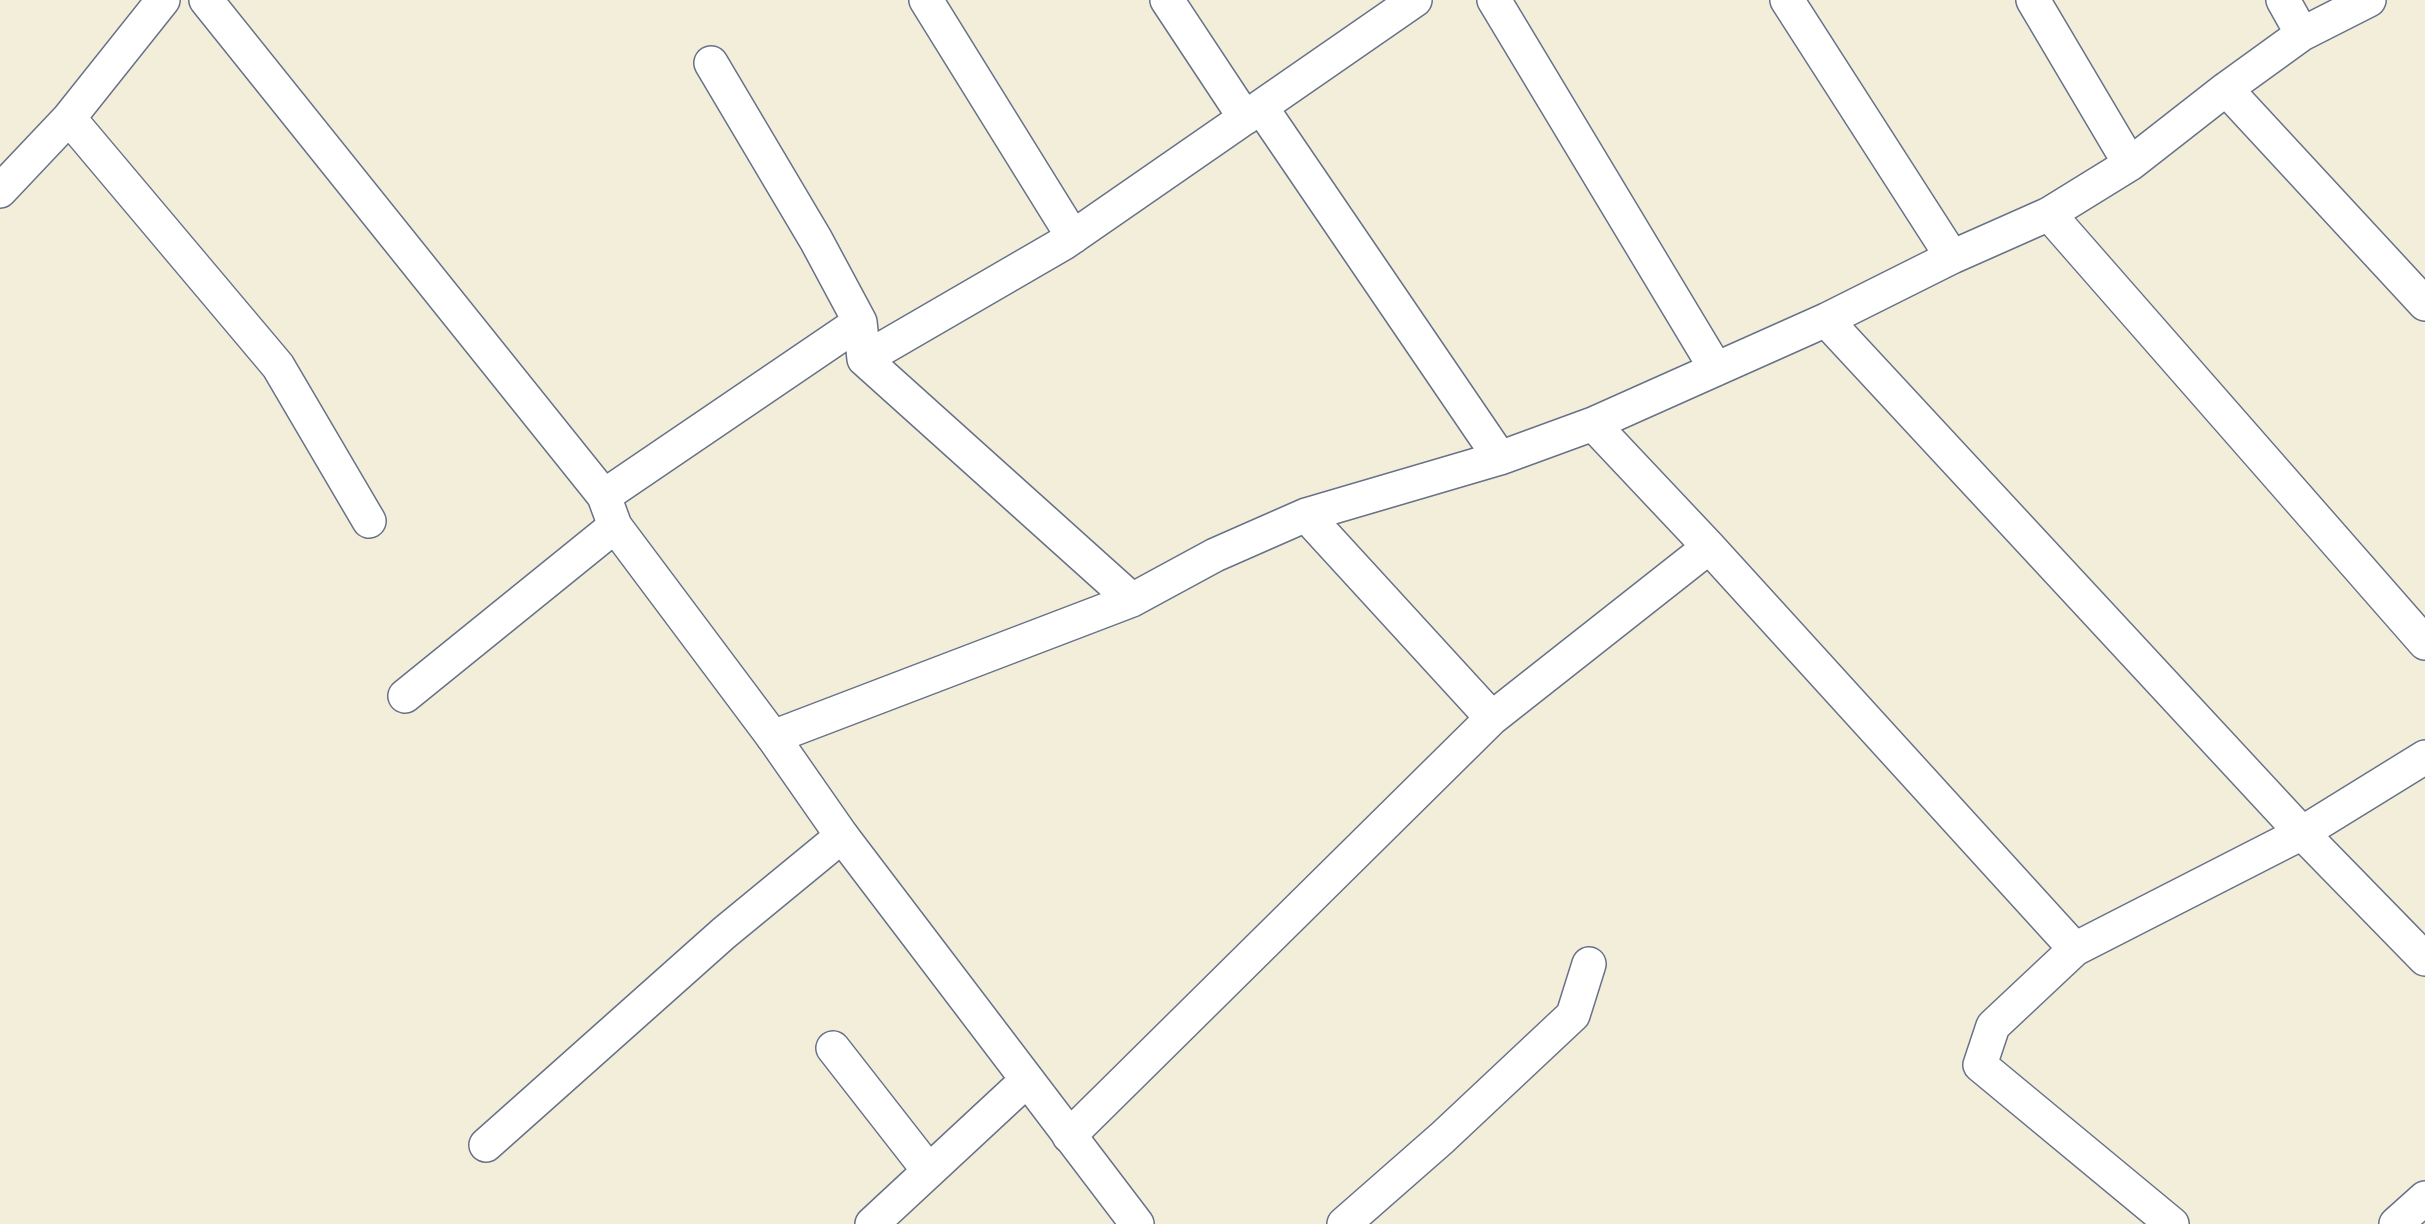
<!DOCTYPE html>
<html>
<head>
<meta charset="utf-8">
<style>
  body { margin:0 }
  canvas { display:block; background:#f3eeda }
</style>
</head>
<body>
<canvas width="2425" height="1224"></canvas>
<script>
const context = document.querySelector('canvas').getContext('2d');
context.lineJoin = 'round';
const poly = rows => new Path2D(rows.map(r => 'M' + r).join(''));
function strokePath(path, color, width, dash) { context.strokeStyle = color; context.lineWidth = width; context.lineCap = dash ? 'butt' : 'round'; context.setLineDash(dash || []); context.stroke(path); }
const minor = poly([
  [926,0,1073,237],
  [1167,0,1245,118],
  [1494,0,1716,369],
  [1787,0,1952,257],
  [2033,0,2130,164],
  [2283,0,2302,34],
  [711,63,816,240,860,322],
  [2226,89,2425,304],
  [1261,107,1500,458],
  [69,118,278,366,369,521],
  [0,191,69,118,163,0],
  [2049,214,2425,643],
  [1826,320,2302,833,2425,959],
  [864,359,1132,600],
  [1593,424,1709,547,2075,949],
  [604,496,860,322,864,359,1064,243,1415,0],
  [1306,515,1492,718],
  [405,696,615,526],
  [773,737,1132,600,1215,555,1306,515,1500,458,1593,424,1826,320,1952,257,2049,214,2130,164,2226,89,2302,34,2369,0],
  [833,1048,929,1171],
  [1069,1136,1492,718,1709,547],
  [486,1145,724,933,842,836],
  [872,1224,1027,1080],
  [1344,1224,1442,1138,1573,1015,1589,964],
  [2172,1224,1980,1065,1993,1026,2075,949,2302,833,2425,757],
  [2396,1224,2425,1198]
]);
const tertiary = poly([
  [206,0,604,496,615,526,773,737,842,836,1137,1224]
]);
strokePath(minor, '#677289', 36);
strokePath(tertiary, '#677289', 36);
strokePath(minor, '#fff', 33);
strokePath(tertiary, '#fff', 33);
</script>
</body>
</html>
